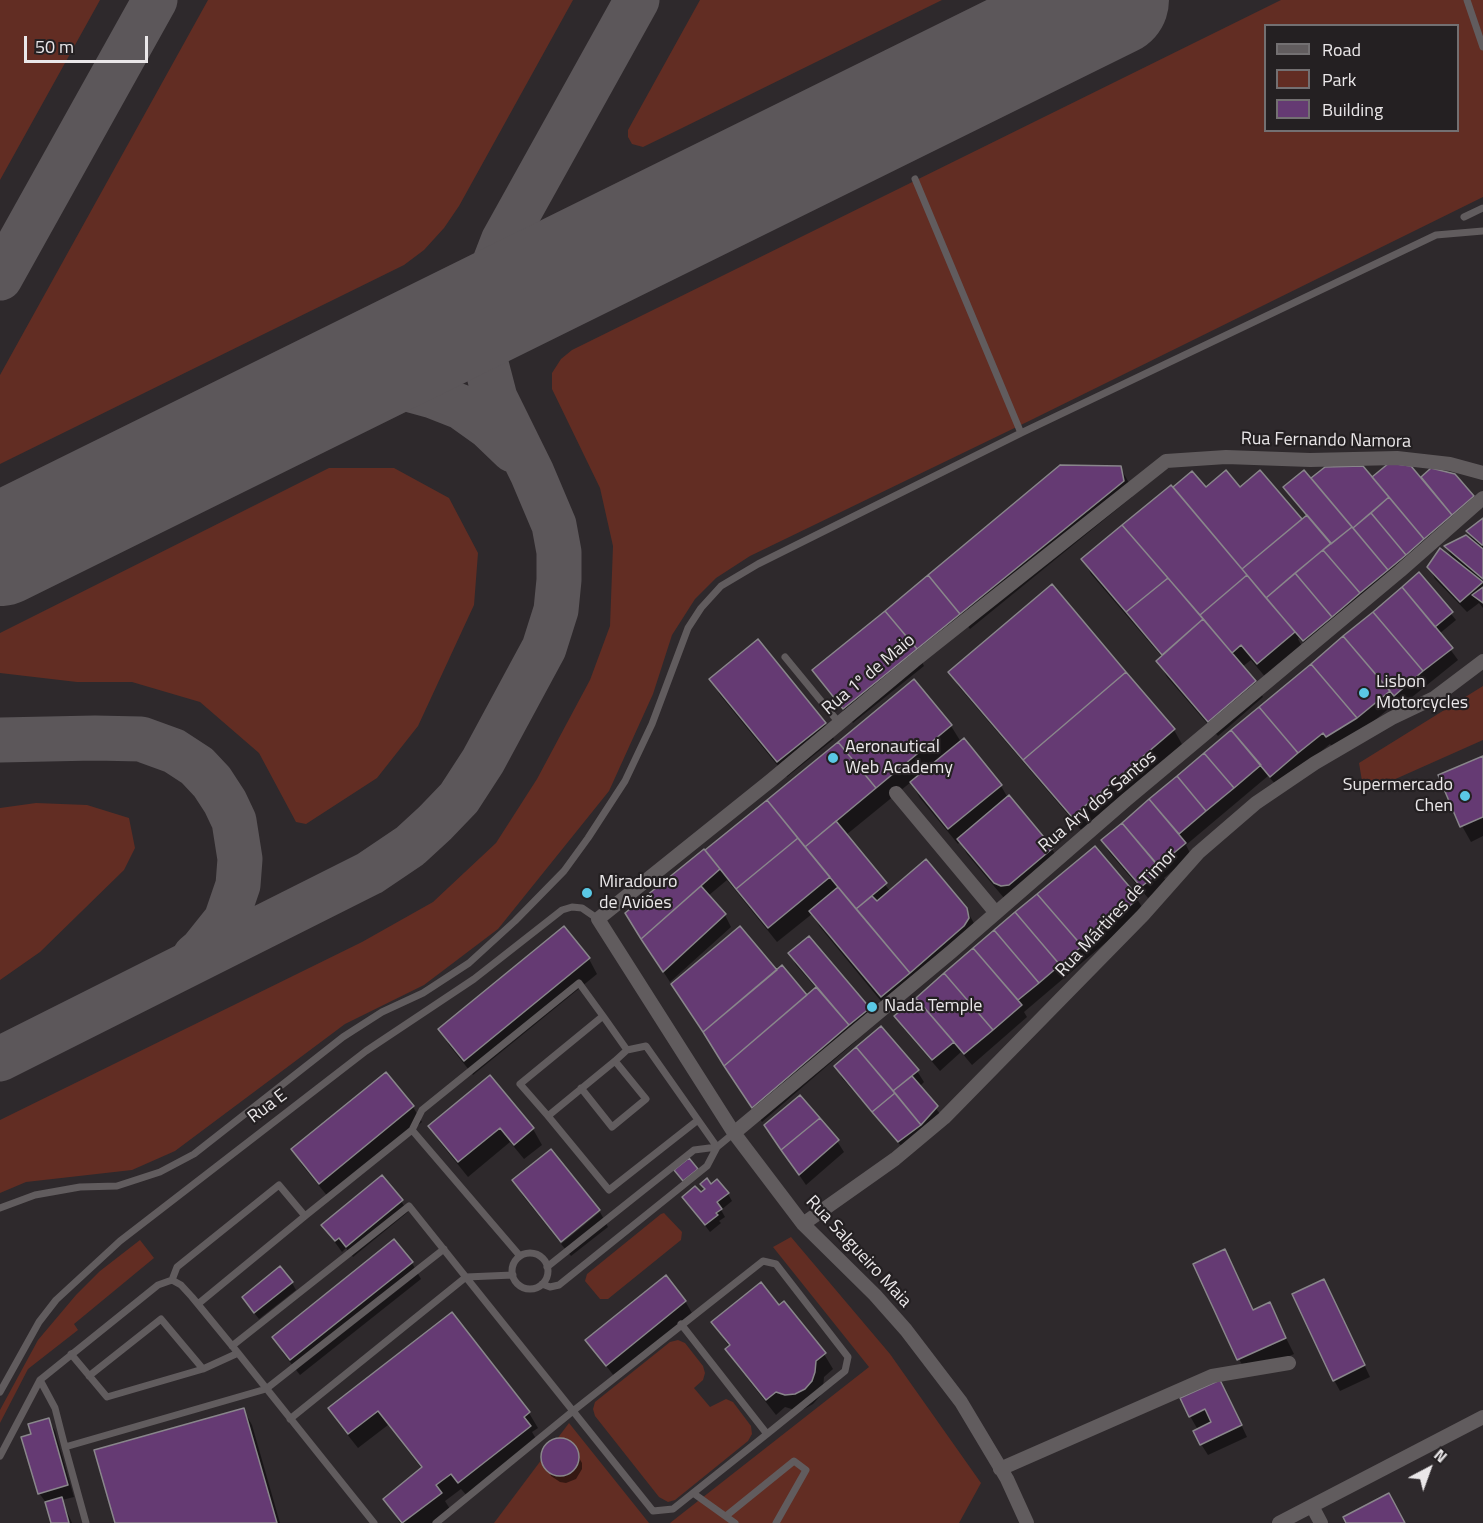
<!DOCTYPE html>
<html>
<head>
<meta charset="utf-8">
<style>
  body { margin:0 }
  #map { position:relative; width:1483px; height:1523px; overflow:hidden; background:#2e292c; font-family:"Titillium Web",sans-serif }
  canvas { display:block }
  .legend { position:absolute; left:1264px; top:24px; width:195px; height:108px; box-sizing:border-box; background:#242022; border:2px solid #737072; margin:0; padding:8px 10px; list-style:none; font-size:18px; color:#eae7e9 }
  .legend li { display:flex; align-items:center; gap:12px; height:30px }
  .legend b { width:30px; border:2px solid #737072 }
  .north { position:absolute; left:1399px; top:1439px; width:60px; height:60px; -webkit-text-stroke:4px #242022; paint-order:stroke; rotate:41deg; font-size:16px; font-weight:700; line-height:24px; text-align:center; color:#eae7e9 }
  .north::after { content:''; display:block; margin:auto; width:21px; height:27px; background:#eae7e9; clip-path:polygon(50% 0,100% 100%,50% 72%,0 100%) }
  .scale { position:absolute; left:24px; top:36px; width:124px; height:27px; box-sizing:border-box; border:3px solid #eae7e9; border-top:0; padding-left:8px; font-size:18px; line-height:21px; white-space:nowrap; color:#eae7e9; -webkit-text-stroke:4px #242022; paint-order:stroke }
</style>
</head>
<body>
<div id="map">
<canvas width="1483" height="1523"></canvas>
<ul class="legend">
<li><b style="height:8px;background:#615c5e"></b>Road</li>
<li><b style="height:16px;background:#622d23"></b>Park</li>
<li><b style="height:16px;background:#653a73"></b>Building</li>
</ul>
<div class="north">N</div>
<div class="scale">50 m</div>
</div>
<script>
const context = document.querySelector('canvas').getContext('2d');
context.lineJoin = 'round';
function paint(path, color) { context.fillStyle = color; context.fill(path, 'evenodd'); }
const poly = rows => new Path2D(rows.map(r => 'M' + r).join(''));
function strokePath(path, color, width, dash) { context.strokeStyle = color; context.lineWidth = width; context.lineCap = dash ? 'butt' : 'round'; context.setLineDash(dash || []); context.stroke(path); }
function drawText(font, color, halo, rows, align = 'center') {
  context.font = font + ' "Titillium Web",sans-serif'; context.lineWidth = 4.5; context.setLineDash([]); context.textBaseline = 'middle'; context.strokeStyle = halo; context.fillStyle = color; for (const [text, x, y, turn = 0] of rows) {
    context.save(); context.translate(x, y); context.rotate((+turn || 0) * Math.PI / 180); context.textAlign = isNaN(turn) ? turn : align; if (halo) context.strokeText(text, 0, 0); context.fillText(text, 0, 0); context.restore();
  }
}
const green = poly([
  [0,0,100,0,0,180],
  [208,0,573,0,459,206,444,228,424,250,404,265,0,464,0,375],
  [700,0,942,0,676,131,643,147,632,144,628,137,628,130],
  [1281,0,1483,0,1483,197,1029,421,750,556,716,578,695,599,672,635,653,694,609,791,498,929,424,985,345,1024,175,1151,132,1170,26,1182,0,1193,0,1120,362,942,433,902,496,843,537,779,590,680,610,626,613,546,600,488,552,389,552,373,561,359,572,350],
  [1266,26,1458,26,1458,130,1266,130],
  [329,468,394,468,449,498,478,553,474,605,418,726,377,778,306,824,296,822,259,753,200,702,132,682,77,682,0,673,0,633],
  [1483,686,1483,740,1364,793,1359,763],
  [36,803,87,805,129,818,135,848,124,870,40,952,0,980,0,808],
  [664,1213,682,1232,681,1240,608,1299,600,1299,585,1281,587,1274,661,1214],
  [791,1237,890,1354,981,1483,959,1523,670,1523,869,1367,773,1247],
  [140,1240,154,1258,74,1324,78,1330,28,1369,0,1423,0,1410,38,1340,76,1295,100,1271],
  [678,1340,685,1343,703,1366,705,1373,703,1380,694,1388,710,1407,726,1399,733,1402,751,1426,752,1434,748,1441,675,1500,668,1502,659,1497,595,1416,593,1409,595,1402,670,1342],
  [569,1423,649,1523,494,1523]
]);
const shadow = poly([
  [1120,467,1129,483,1132,497,970,629,967,625,922,662,924,666,853,723,823,685,814,670],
  [1325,469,1372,479,1421,479,1431,470,1455,475,1473,497,1480,508,1310,651,1299,638,1298,639,1303,648,1267,679,1251,660,1242,667,1254,682,1263,697,1218,736,1167,677,1158,661,1162,657,1091,574,1083,559,1192,473,1206,489,1240,489,1260,472,1302,521,1307,516,1285,487,1311,481],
  [1483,519,1483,608,1479,603,1467,612,1435,579,1429,567,1454,561,1446,547,1475,544,1468,532],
  [1419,574,1456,620,1439,634,1458,660,1401,706,1398,701,1363,730,1333,748,1330,744,1278,787,1268,776,1186,845,1191,855,1164,878,1167,882,1148,898,1109,852,1103,841],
  [1051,586,1174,730,1183,746,1082,831,959,687,950,672],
  [711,679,825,724,834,739,787,777,720,695],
  [914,681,951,726,961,742,1001,786,1008,798,1052,849,1061,864,1004,898,967,854,960,842,958,844,920,798,911,782,846,835,890,891,966,909,975,925,976,937,890,1012,820,927,812,914,777,942,727,880,708,896,725,915,731,927,670,982,633,925],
  [1483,757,1483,836,1471,842,1462,826,1440,776],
  [1094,848,1137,899,1144,910,1024,1012,1027,1017,972,1065,961,1052,940,1071,903,1028,896,1016],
  [790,953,868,1008,875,1020,854,1037,856,1041,762,1122,682,1000,807,997,817,989,796,965],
  [589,959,597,974,473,1075,449,1045,440,1030],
  [836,1066,917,1071,924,1082,919,1087,941,1115,903,1148,842,1078],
  [386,1074,413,1107,422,1122,329,1198,302,1165,293,1150],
  [489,1077,533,1129,542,1145,524,1159,510,1142,468,1177,439,1141,430,1126],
  [773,1137,837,1141,844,1152,806,1185],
  [514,1181,598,1210,559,1241,523,1196],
  [711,1186,728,1194,732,1201,721,1210,725,1217,719,1221,721,1223,710,1232,684,1198,700,1194],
  [401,1201,408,1212,353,1257,346,1248,342,1252,323,1226],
  [600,1212,608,1227,571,1256,561,1244],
  [394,1241,412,1263,421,1279,300,1375,283,1353,274,1337],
  [292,1283,296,1290,259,1319,248,1305],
  [1330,1292,1370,1377,1340,1391,1334,1380],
  [685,1301,692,1313,614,1376,587,1341],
  [1269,1304,1294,1354,1247,1374,1239,1359,1253,1311],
  [779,1307,824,1354,833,1369,824,1377,823,1388,820,1396,813,1404,804,1409,795,1410,785,1407,776,1415,736,1364,727,1349,729,1347,713,1322],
  [1226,1393,1247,1437,1208,1455,1201,1444,1198,1430,1190,1416],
  [243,1409,252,1425,280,1523,116,1523],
  [330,1409,529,1413,538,1428,532,1432,538,1442,468,1497,461,1489,445,1501,450,1509,432,1523,400,1523,385,1499,422,1469,388,1425,358,1448,339,1424],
  [48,1419,55,1431,74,1497,62,1500,72,1523,52,1523,47,1504,39,1493,33,1435],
  [562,1440,572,1445,582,1463,582,1469,576,1479,566,1483,560,1482,551,1476,543,1457,547,1446,551,1443]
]);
const taxiway = poly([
  [0,278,155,0],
  [313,395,336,389,362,386,404,388,433,396,461,407,489,427,513,450],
  [0,740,95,738,141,739,174,751,197,766,212,782,225,802,234,821,240,859,238,885,226,920,202,950,195,956],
  [0,1059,370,873,410,846,435,823,459,798,483,761,544,648,556,610,559,580,559,552,554,525,532,473,495,398,483,352,483,311,491,272,503,241,637,0]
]);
const runway = poly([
  [0,550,1113,0]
]);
const building = poly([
  [1389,463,1411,466,1452,515,1424,539,1372,477,1389,463],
  [1060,465,1121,466,1124,481,960,614,928,575,1060,465],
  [1363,466,1389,497,1353,528,1311,478,1325,467,1363,466],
  [1431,468,1455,474,1474,496,1452,515,1421,477,1431,468],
  [1226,470,1240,487,1260,470,1302,519,1242,569,1173,487,1192,471,1206,487,1226,470],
  [1304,470,1352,527,1331,544,1283,487,1304,470],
  [1171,485,1247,575,1200,615,1122,525,1171,485],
  [1389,497,1424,539,1406,555,1371,513,1389,497],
  [1371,513,1406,555,1388,570,1353,528,1371,513],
  [1307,515,1331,543,1266,598,1242,569,1307,515],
  [1483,518,1483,545,1482,545,1466,531,1483,518],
  [1122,525,1168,578,1126,612,1081,559,1122,525],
  [1352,527,1388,570,1360,593,1323,550,1352,527],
  [1466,535,1483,549,1483,579,1444,546,1466,535],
  [1440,548,1483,582,1460,602,1427,567,1440,548],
  [1323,550,1360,593,1332,617,1295,573,1323,550],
  [1419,572,1453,612,1435,627,1402,587,1419,572],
  [1295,573,1332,617,1303,641,1266,598,1295,573],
  [928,575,960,614,917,649,885,611,928,575],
  [1247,575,1295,632,1257,664,1241,645,1232,653,1200,615,1247,575],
  [1168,578,1203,619,1162,655,1126,612,1168,578],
  [1052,584,1126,672,1023,760,948,672,1052,584],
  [1402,587,1453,648,1423,671,1373,612,1402,587],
  [1483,587,1483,603,1472,595,1483,587],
  [885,611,917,649,843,709,812,670,885,611],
  [1373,612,1423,671,1394,696,1343,636,1373,612],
  [1203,619,1256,681,1208,722,1156,661,1203,619],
  [1343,636,1390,691,1357,718,1311,664,1343,636],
  [758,639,826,723,777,762,709,679,758,639],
  [1311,664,1357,718,1326,737,1323,733,1298,753,1259,707,1311,664],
  [1126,672,1175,729,1072,817,1023,760,1126,672],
  [914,679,952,725,876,788,838,742,914,679],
  [1259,707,1298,753,1270,777,1231,730,1259,707],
  [1231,730,1261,765,1234,788,1204,753,1231,730],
  [964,738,1002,785,948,829,910,782,964,738],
  [838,742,876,788,805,847,767,800,838,742],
  [1204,753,1234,788,1206,811,1177,776,1204,753],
  [1483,756,1483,817,1460,827,1438,775,1483,756],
  [1177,776,1206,811,1179,834,1149,799,1177,776],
  [1009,795,1053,848,1009,885,1001,886,994,883,957,839,1009,795],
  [1149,799,1186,843,1158,866,1122,823,1149,799],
  [767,800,798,838,736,889,705,850,767,800],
  [836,821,887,883,856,909,805,847,836,821],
  [1122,823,1162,870,1141,887,1101,840,1122,823],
  [798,838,830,877,768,928,736,889,798,838],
  [1095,846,1139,898,1082,946,1037,894,1095,846],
  [704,849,720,869,641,939,625,913,704,849],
  [926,859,967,908,969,918,964,926,910,973,856,909,872,896,877,901,926,859],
  [701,886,726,914,663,972,641,939,701,886],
  [838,887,910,973,881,997,809,911,838,887],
  [1037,894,1082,946,1060,965,1015,912,1037,894],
  [1015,912,1060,965,1039,983,994,930,1015,912],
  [564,926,590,958,464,1061,438,1029,564,926],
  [740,926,777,970,703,1032,671,984,740,926],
  [994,930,1039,983,1018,1000,973,948,994,930],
  [809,936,870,1008,849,1025,788,953,809,936],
  [973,948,1022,1005,993,1030,944,973,973,948],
  [782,965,807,995,724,1066,703,1032,782,965],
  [944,973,993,1030,964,1054,916,998,944,973],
  [816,987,849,1025,752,1108,724,1066,816,987],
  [916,998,954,1042,932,1060,894,1016,916,998],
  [881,1026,919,1070,893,1091,856,1047,881,1026],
  [856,1047,895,1093,872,1112,834,1066,856,1047],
  [386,1072,414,1106,319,1184,291,1149,386,1072],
  [490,1075,534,1128,514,1145,500,1128,458,1162,428,1126,490,1075],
  [912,1076,938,1106,921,1125,893,1091,912,1076],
  [895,1093,921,1125,898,1142,872,1112,895,1093],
  [800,1095,820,1118,781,1150,764,1125,800,1095],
  [820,1118,839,1140,799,1175,781,1150,820,1118],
  [551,1149,600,1210,561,1242,512,1180,551,1149],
  [689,1158,698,1169,683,1181,674,1170,689,1158],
  [382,1175,403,1200,346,1247,339,1238,335,1241,321,1225,382,1175],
  [707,1178,711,1184,717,1179,729,1193,717,1202,722,1209,716,1213,718,1215,705,1225,682,1197,695,1186,701,1192,705,1189,700,1184,707,1178],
  [394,1239,413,1262,290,1360,272,1337,394,1239],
  [1225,1249,1253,1310,1270,1302,1286,1338,1237,1360,1193,1264,1225,1249],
  [280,1266,293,1282,254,1313,242,1297,280,1266],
  [666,1275,686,1301,606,1366,585,1340,666,1275],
  [1324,1279,1365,1365,1333,1381,1292,1294,1324,1279],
  [761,1282,779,1305,784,1301,826,1353,816,1361,815,1372,812,1381,805,1389,795,1394,785,1395,776,1392,766,1400,725,1349,730,1345,711,1322,761,1282],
  [452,1312,530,1412,524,1417,531,1426,458,1483,451,1474,436,1485,442,1493,402,1523,383,1499,422,1467,378,1411,348,1434,328,1408,452,1312],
  [1220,1380,1242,1425,1200,1445,1193,1431,1211,1422,1205,1409,1189,1417,1180,1398,1220,1380],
  [244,1408,277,1523,115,1523,94,1450,244,1408],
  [49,1418,68,1485,38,1494,21,1437,31,1434,28,1424,49,1418],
  '541 1457a19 19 0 1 1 38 0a19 19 0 1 1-38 0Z',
  [1389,1493,1405,1523,1346,1523,1343,1517,1389,1493],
  [62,1497,69,1523,51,1523,45,1502,62,1497]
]);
const service = poly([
  [1467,0,1483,47],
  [915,179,1021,433,1436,235,1483,231],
  [1464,217,1483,208],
  [785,657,840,724],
  [615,1061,548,1116,609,1190,698,1120],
  [581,1088,612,1127,646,1099,615,1061,627,1050,646,1046,717,1147,734,1133],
  [548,1116,520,1084,603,1016,627,1050],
  [412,1130,422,1110,579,983,603,1016],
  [0,1208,35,1195,80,1187,117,1186,160,1172,194,1154,343,1037,382,1012,423,993,469,963,515,921,564,871,588,838,625,781,652,724,688,628,701,608,721,586,758,564,1021,433],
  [305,1216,412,1130,520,1256],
  '512 1271a18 18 0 1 1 36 0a18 18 0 1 1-36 0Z',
  [172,1280,177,1267,279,1185,305,1216,198,1304],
  [542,1284,550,1287,559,1285,707,1166,717,1147,694,1150,547,1267],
  [232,1346,409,1206,573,1411,763,1261,776,1264,848,1357,845,1371,767,1434],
  [238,1353,374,1523],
  [71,1354,107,1397,203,1369],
  [40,1380,158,1285,172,1280,181,1285,192,1297,238,1353,203,1369,161,1319,89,1376],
  [0,1392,39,1322,56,1300,120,1241,366,1051,474,979,562,910,572,907,582,908,598,919],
  [290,1419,466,1277,513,1275],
  [65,1447,86,1523],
  [0,1456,40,1380,55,1408,65,1447,266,1389,444,1249],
  [693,1493,735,1523],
  [726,1516,794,1461,806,1470,776,1523],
  [436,1523,573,1411,653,1511,673,1509,767,1434,681,1324]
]);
const minor = poly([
  [896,793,996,913],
  [734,1133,951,952,1126,800,1400,571,1483,498],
  [803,1224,895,1159,944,1118,1143,915,1198,853,1256,803,1315,763,1392,718,1434,698,1483,661],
  [1000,1469,1212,1376,1289,1363],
  [1312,1506,1321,1523],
  [1027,1523,1007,1479,961,1402,906,1330,875,1295,803,1224,734,1133,598,919,770,781,914,661,1166,461,1226,457,1310,460,1397,458,1450,464,1483,473],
  [1279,1523,1483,1417]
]);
const markers = [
  [1364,693,6,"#5ac8e5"],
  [833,758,6,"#5ac8e5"],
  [1465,796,6,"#5ac8e5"],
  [587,893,6,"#5ac8e5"],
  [872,1007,6,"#5ac8e5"]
];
const streetNames = [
  ["Rua Fernando Namora",1326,441,1],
  ["Rua 1º de Maio",869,675,-40],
  ["Rua Ary dos Santos",1098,802,-40],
  ["Rua Mártires de Timor",1117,913,-47],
  ["Rua E",268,1107,-37],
  ["Rua Salgueiro Maia",858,1252,47]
];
const poiNames = [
  ["Lisbon",1376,683],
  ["Motorcycles",1376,704],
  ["Aeronautical",845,748],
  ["Web Academy",845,769],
  ["Supermercado",1453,786,"right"],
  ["Chen",1453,807,"right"],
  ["Miradouro",599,883],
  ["de Aviões",599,904],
  ["Nada Temple",884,1007]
];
paint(green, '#622d23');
paint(shadow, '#0007');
strokePath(taxiway, '#5c575a', 45);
strokePath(runway, '#5c575a', 112);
paint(building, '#653a73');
strokePath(building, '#89868b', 1.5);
strokePath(service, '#615c5e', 7);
strokePath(minor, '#615c5e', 14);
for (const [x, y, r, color] of markers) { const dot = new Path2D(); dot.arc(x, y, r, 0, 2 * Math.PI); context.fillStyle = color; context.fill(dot); strokePath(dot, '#242022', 2); }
drawText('18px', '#eae7e9', '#242022', streetNames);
drawText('18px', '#eae7e9', '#242022', poiNames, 'left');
</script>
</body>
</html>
